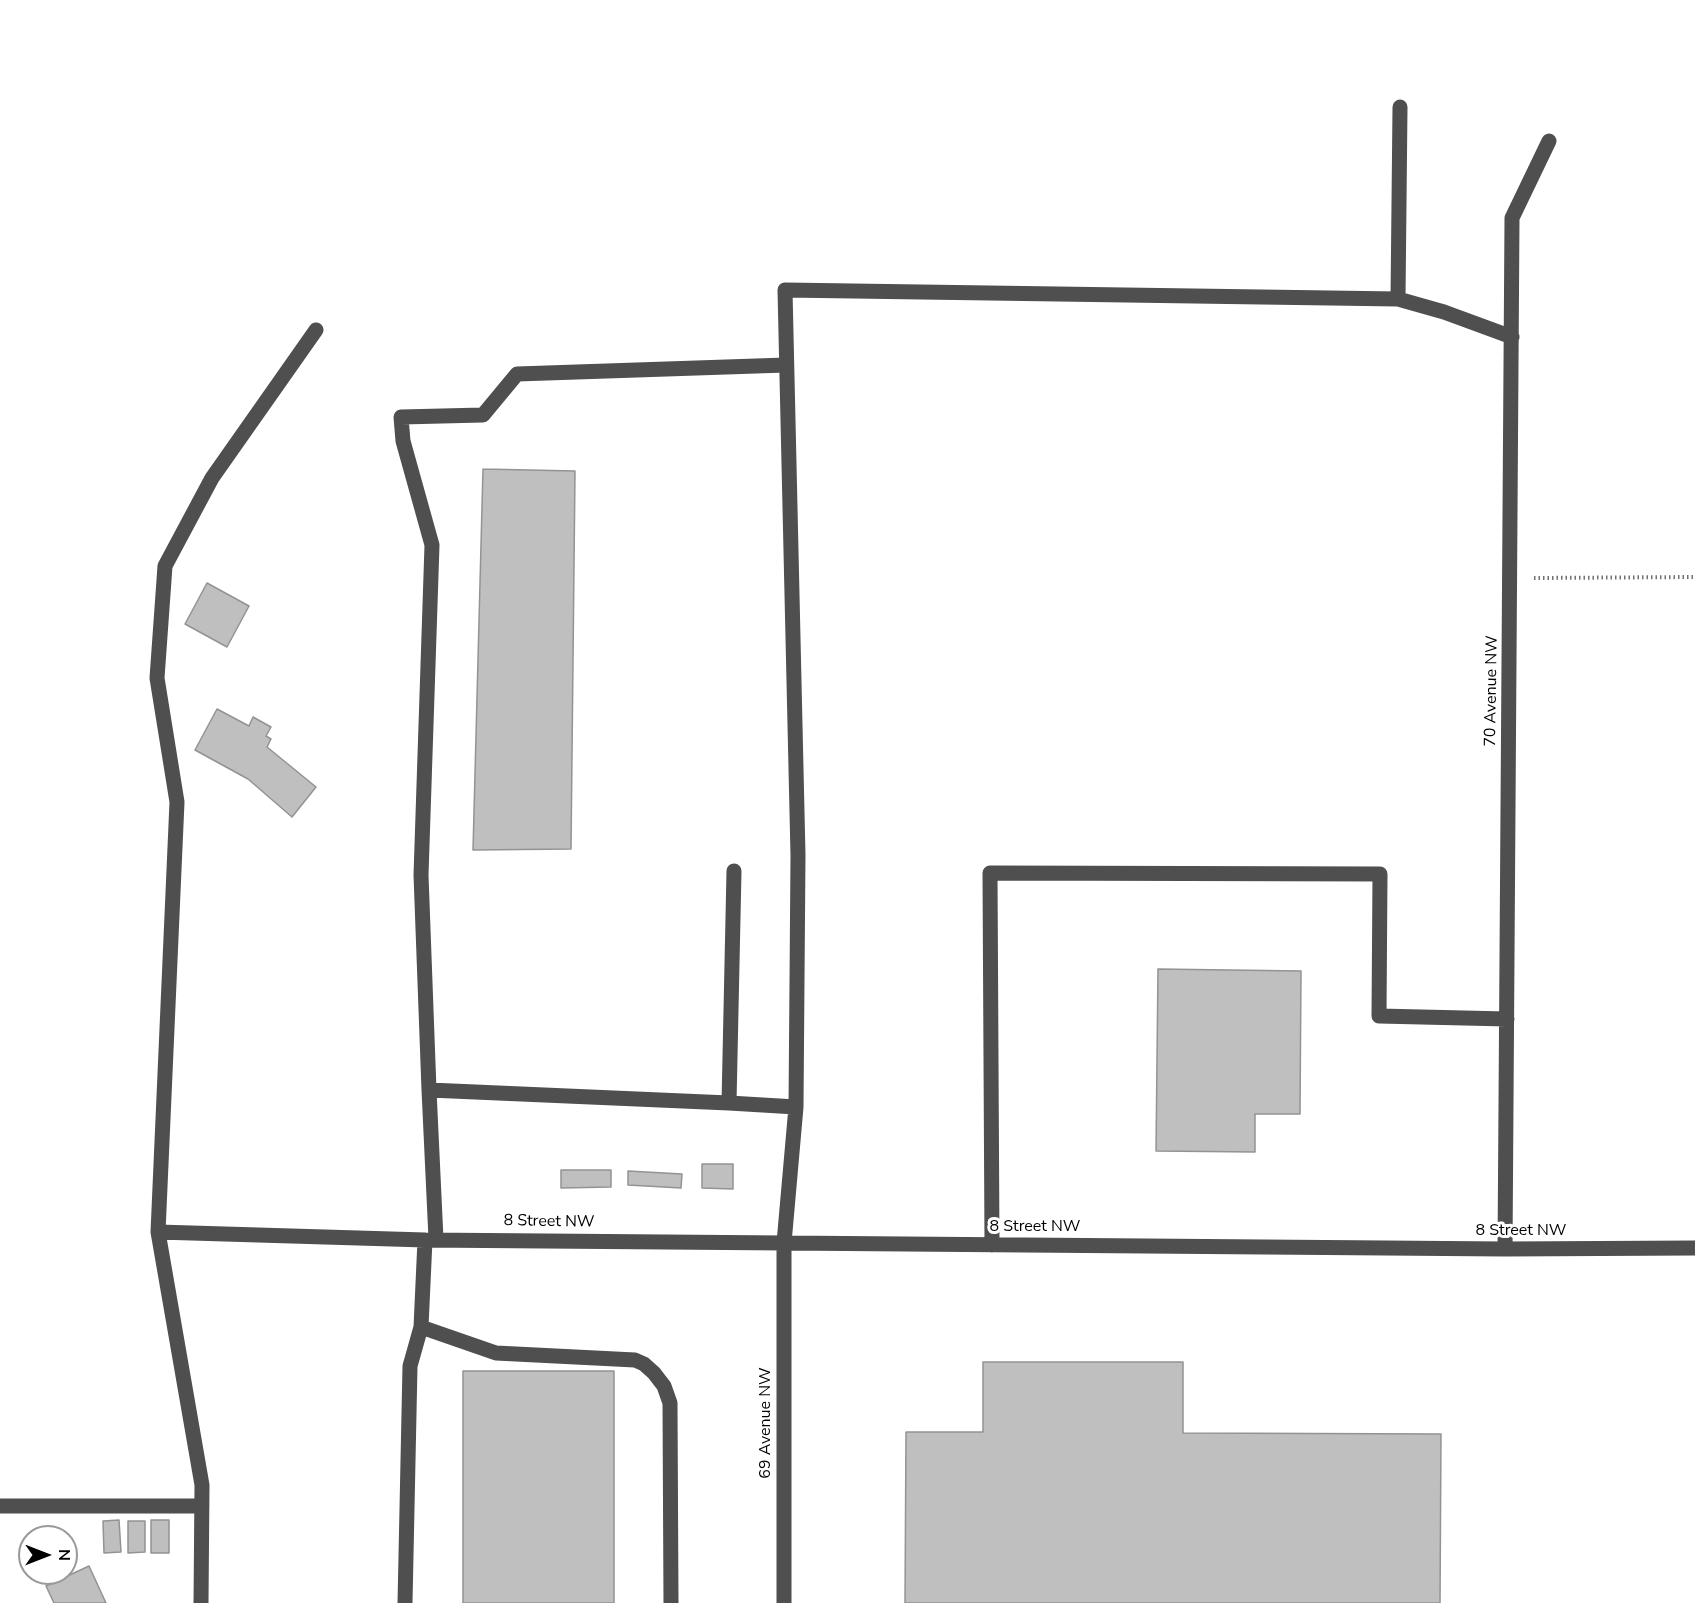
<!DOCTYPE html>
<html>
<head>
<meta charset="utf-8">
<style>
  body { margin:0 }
  #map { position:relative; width:1695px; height:1603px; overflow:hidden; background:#fff; font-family:"Nunito Sans",sans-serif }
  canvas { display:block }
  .north { position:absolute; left:18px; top:1525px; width:60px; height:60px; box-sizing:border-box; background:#fff; border:2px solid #999; border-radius:50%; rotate:90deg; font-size:16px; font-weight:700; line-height:24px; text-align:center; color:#000 }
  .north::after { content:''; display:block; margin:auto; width:21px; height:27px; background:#000; clip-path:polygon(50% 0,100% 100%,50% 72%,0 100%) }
</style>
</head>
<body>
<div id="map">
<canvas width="1695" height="1603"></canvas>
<div class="north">N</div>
</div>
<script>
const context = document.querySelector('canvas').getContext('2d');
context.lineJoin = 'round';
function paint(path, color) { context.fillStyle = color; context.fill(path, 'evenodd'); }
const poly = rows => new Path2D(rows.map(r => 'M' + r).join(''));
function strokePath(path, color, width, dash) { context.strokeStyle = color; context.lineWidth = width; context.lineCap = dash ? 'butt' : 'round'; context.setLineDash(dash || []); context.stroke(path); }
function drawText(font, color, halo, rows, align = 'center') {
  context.font = font + ' "Nunito Sans",sans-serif'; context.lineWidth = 6; context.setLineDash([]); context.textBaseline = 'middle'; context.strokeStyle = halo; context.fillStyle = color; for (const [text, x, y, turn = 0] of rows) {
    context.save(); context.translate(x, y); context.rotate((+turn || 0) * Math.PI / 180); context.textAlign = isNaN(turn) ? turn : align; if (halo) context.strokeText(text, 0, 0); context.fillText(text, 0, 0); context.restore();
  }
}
const building = poly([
  [483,469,575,471,571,849,473,850,483,469],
  [207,583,249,606,227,647,185,624,207,583],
  [217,709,249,726,253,717,271,727,266,736,271,739,267,747,316,787,292,817,248,779,195,750,217,709],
  [1158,969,1301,971,1300,1114,1255,1114,1255,1152,1156,1151,1158,969],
  [702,1164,733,1164,733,1189,702,1188,702,1164],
  [561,1170,611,1170,611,1187,561,1188,561,1170],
  [628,1171,682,1174,681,1188,628,1185,628,1171],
  [983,1362,1183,1362,1183,1433,1441,1434,1440,1603,905,1603,906,1432,983,1432,983,1362],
  [463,1371,614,1371,614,1603,463,1603,463,1371],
  [119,1520,121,1552,104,1553,103,1521,119,1520],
  [151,1520,169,1520,169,1553,151,1553,151,1520],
  [128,1521,145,1521,145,1552,128,1553,128,1521],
  [89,1566,106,1603,54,1603,46,1586,89,1566]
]);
const path = poly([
  [1534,578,1695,577]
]);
const minor = poly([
  [1398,299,1400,107],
  [316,330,212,478,165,566,157,678,177,802,158,1232,425,1240,1505,1249,1695,1248],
  [734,871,729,1103,429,1090,421,875,432,545,403,441,401,417,483,415,517,374,786,365],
  [429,1090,436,1239],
  [729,1103,796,1107,784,1243,784,1603],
  [796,1107,798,855,785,290,1398,299,1444,312,1512,337],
  [158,1232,202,1485,201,1603],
  [425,1240,421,1327,496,1353,635,1360,644,1364,654,1373,664,1386,670,1403,671,1603],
  [992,1245,990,873,1380,874,1379,1016,1507,1019],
  [1505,1249,1512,218,1549,141],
  [0,1506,202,1506],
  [405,1603,410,1366,421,1327]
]);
const streetNames = [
  ["70 Avenue NW",1492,691,-89],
  ["8 Street NW",549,1222,1],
  ["8 Street NW",1035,1227],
  ["8 Street NW",1521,1231],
  ["69 Avenue NW",766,1423,-90]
];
paint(building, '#bfbfbf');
strokePath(building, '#939393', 1.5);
strokePath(path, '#717171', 4, [1.5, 3]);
strokePath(minor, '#4f4f4f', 15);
drawText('16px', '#000', '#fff', streetNames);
</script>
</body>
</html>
